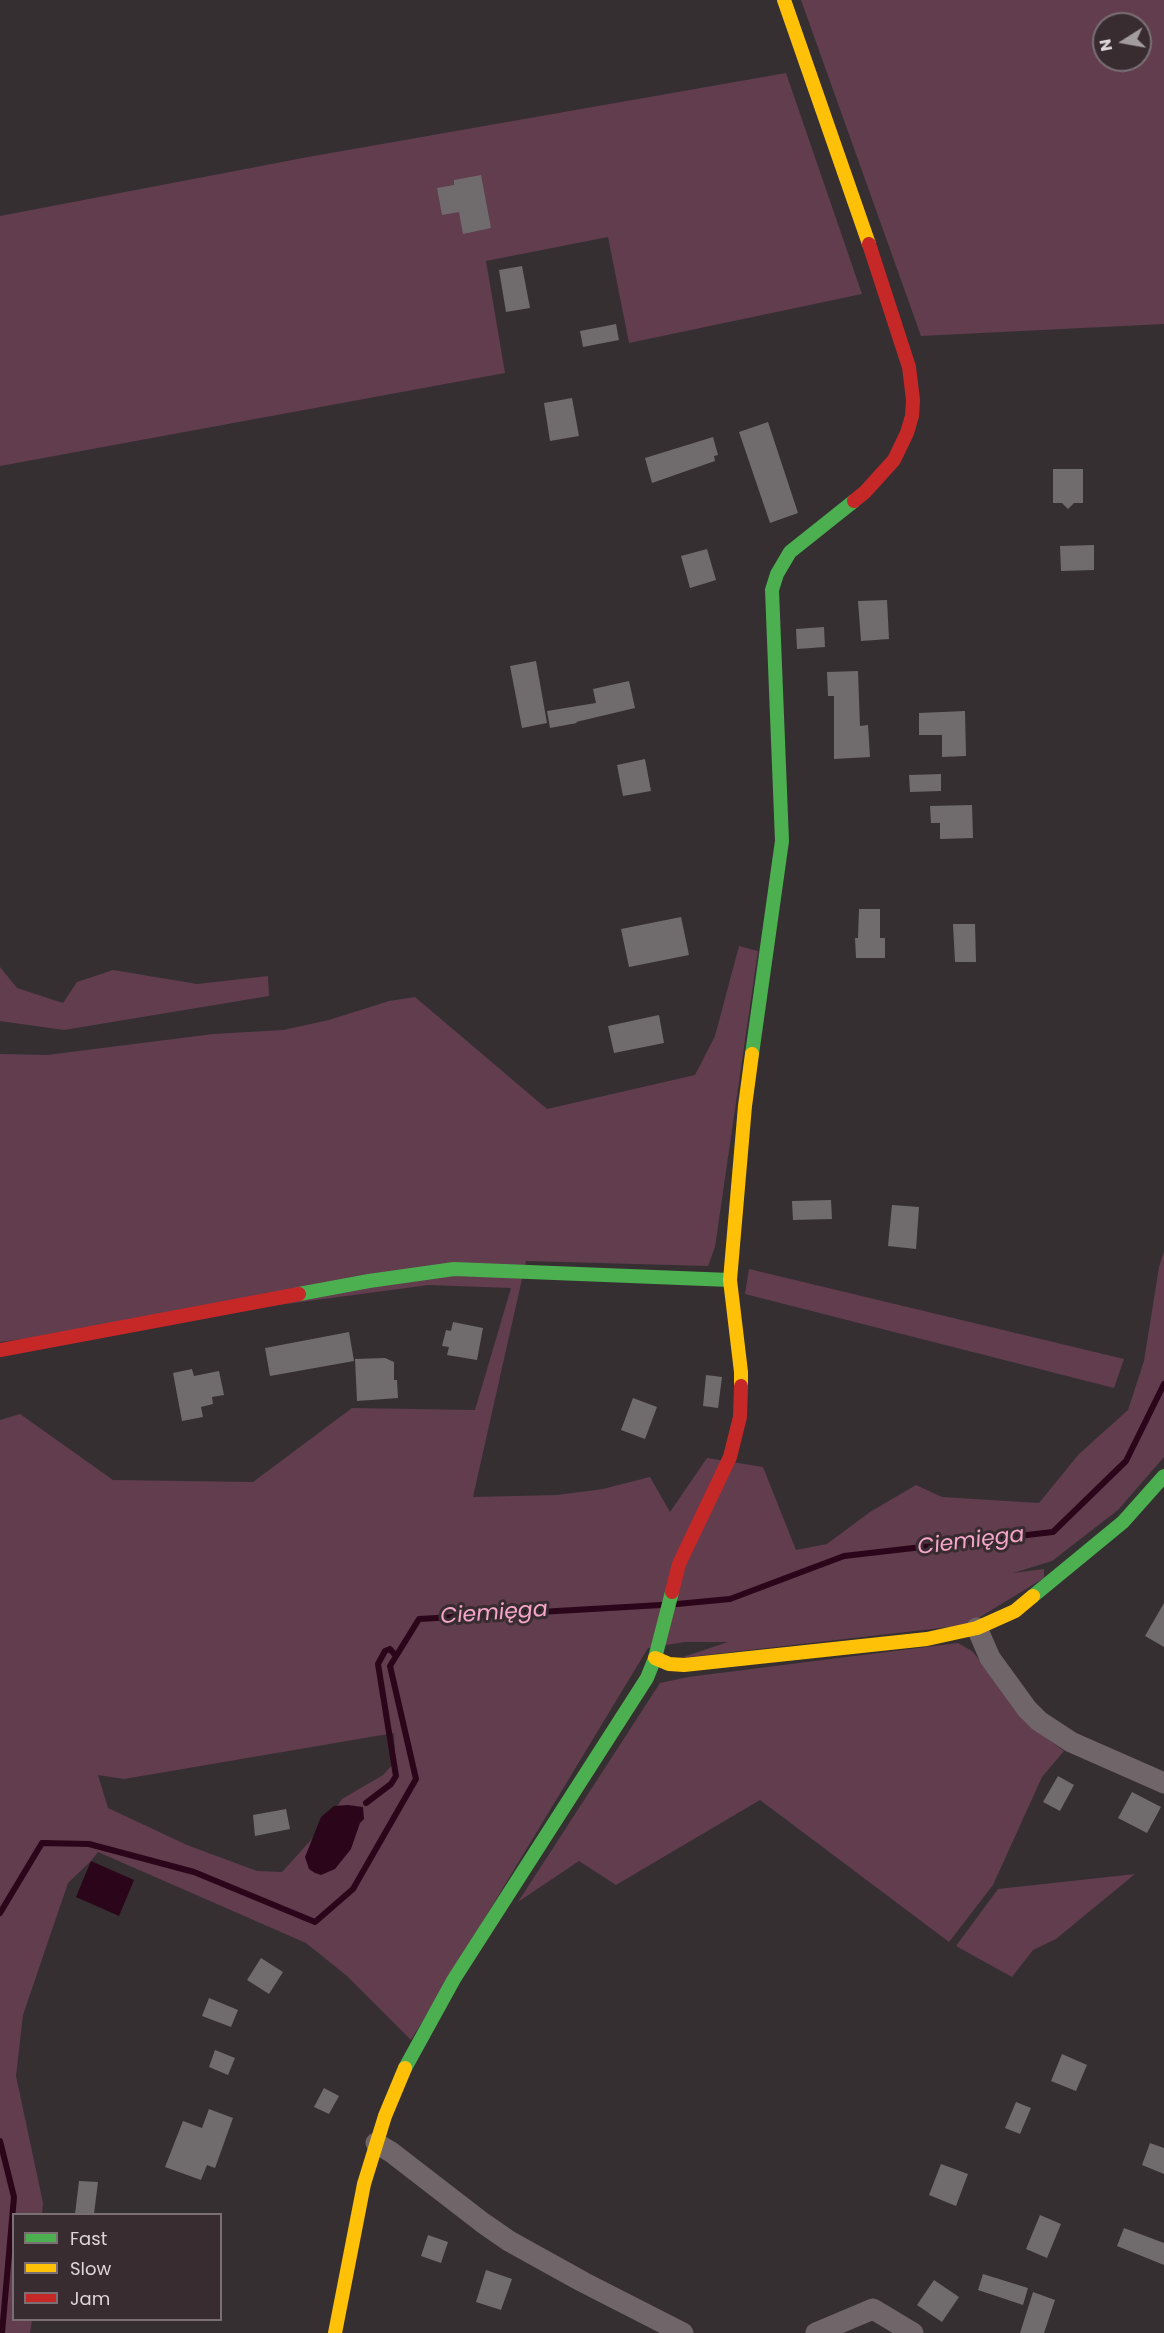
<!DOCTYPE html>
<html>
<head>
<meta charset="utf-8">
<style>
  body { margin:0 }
  #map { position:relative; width:1164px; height:2333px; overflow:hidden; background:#352f32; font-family:Poppins,sans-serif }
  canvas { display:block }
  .legend { position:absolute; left:12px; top:2213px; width:210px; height:108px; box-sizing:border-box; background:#382c31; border:2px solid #7a7074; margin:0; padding:8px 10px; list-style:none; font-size:18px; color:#ded6d9 }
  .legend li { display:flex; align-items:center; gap:12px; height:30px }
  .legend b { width:30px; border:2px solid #7a7074 }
  .north { position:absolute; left:1092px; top:12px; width:60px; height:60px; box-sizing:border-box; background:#382c31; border:2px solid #7a7074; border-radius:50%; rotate:259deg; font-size:16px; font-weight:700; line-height:24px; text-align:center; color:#ded6d9 }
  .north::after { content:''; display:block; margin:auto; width:21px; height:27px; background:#a39c9f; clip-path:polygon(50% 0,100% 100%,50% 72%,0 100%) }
</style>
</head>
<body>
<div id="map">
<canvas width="1164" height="2333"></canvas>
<ul class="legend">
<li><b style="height:8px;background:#4caf50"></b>Fast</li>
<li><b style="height:8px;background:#ffc107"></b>Slow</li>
<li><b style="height:8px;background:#c62828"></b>Jam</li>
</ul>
<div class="north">N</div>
</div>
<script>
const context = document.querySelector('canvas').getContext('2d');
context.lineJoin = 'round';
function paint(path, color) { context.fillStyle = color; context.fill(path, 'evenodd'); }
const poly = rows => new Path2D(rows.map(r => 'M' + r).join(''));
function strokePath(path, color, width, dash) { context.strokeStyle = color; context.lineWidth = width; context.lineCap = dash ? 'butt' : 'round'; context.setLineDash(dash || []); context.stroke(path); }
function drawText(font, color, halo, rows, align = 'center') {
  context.font = font + ' Poppins,sans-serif'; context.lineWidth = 6; context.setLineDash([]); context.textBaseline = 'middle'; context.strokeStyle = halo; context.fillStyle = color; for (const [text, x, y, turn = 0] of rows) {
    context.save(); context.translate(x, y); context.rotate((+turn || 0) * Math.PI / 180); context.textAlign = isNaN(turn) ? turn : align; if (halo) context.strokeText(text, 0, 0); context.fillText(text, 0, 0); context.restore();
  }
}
const green = poly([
  [801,0,1164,0,1164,324,921,336],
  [1104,24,1140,24,1140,60,1104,60],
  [786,73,862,294,629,343,608,237,486,261,505,373,0,466,0,216,308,157],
  [739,946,758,951,715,1247,708,1266,526,1261,473,1497,557,1495,603,1489,650,1477,670,1512,707,1458,763,1467,796,1550,827,1544,870,1512,916,1485,942,1497,1039,1503,1079,1454,1128,1410,1144,1361,1159,1267,1164,1251,1164,1457,1118,1510,1052,1561,1013,1573,1044,1569,1044,1578,967,1625,680,1658,728,1642,685,1642,648,1648,411,2040,347,1976,306,1943,98,1852,91,1861,68,1883,23,2015,16,2076,43,2203,42,2214,14,2214,14,2320,32,2320,30,2333,0,2333,0,1420,20,1414,113,1480,253,1482,352,1408,475,1410,511,1288,429,1285,0,1342,0,1054,47,1055,213,1034,283,1030,329,1020,389,1001,415,997,547,1109,695,1075,715,1036],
  [394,1733,395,1762,383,1775,342,1799,322,1828,282,1872,257,1871,187,1845,108,1808,98,1775,124,1779],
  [0,967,17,988,63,1003,77,982,113,970,197,984,268,976,269,996,64,1030,0,1021],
  [749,1269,1124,1359,1114,1388,745,1294],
  [958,1643,972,1651,1042,1735,1064,1751,1042,1777,993,1885,949,1942,760,1800,616,1885,579,1861,518,1902,660,1683,688,1677],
  [1135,1874,1056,1939,1033,1950,1012,1977,956,1946,998,1889]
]);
const water = poly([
  [348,1805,363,1807,364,1819,360,1823,351,1849,335,1869,321,1875,315,1873,309,1869,305,1857,321,1817,334,1806],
  [91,1861,134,1880,119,1916,76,1897]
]);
const stream = poly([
  [677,1604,730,1599,844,1556,1053,1532,1126,1461,1164,1384],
  [366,1803,391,1784,396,1776,378,1664,385,1651,390,1649,396,1656],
  [0,1913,42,1843,89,1844,194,1872,315,1922,353,1889,416,1779,390,1666,419,1619,661,1605],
  [0,2141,14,2197,2,2333]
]);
const building = poly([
  [481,175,491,228,463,234,459,212,442,215,437,188,454,185,454,180],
  [522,266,530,308,506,312,499,270],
  [616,324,619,340,583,347,580,331],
  [572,398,579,436,550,441,544,403],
  [768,422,798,513,770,523,739,432],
  [713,437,718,455,714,456,715,461,652,483,645,458],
  [1053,469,1083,469,1083,503,1074,503,1068,509,1062,503,1053,503],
  [1094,545,1094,570,1061,571,1060,546],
  [707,549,716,580,690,588,681,556],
  [887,600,889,639,861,641,858,601],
  [824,627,825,647,797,649,796,629],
  [536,661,547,723,522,728,510,666],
  [858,671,860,726,868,725,870,757,834,759,834,696,828,696,827,672],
  [629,681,635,708,576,722,577,723,550,728,547,711,596,703,593,689],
  [965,711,966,756,942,757,942,735,919,735,919,713],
  [645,759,651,791,623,796,617,765],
  [941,774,941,791,910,792,909,775],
  [972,805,973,838,940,839,940,823,931,823,930,806],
  [859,909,880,909,880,938,885,938,885,958,856,958,855,938,858,938],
  [681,917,689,955,629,967,621,929],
  [953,924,975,924,976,962,955,962],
  [659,1015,664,1043,614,1053,608,1026],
  [831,1200,832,1219,793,1220,792,1201],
  [892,1205,919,1207,916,1249,888,1246],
  [453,1322,483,1328,477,1360,447,1355,449,1347,442,1346,446,1330,451,1331],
  [349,1332,354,1361,270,1376,265,1348],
  [385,1358,394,1362,394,1380,397,1380,398,1398,357,1401,355,1359],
  [192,1369,194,1376,219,1371,224,1395,212,1397,213,1404,201,1407,203,1417,182,1421,173,1373],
  [706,1375,722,1377,718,1408,703,1406],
  [633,1398,657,1407,645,1439,621,1430],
  [1164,1603,1164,1647,1145,1636],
  [1058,1776,1074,1785,1060,1811,1043,1802],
  [1132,1792,1161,1807,1147,1833,1118,1818],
  [286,1809,290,1829,255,1836,253,1815],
  [261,1958,283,1972,269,1994,247,1980],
  [209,1998,238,2010,231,2027,202,2016],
  [215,2050,235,2058,228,2075,209,2067],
  [1062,2054,1087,2065,1076,2091,1051,2081],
  [324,2088,339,2096,329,2114,314,2107],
  [1016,2102,1031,2108,1020,2134,1005,2128],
  [209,2109,233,2118,215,2168,207,2165,201,2180,165,2167,183,2121,202,2128],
  [1150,2143,1164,2148,1164,2174,1142,2165],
  [941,2164,968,2174,956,2206,929,2195],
  [79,2181,98,2182,94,2214,75,2214],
  [1040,2215,1061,2224,1047,2258,1026,2249],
  [1124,2228,1164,2243,1164,2265,1117,2246],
  [428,2235,448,2242,441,2263,421,2256],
  [486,2270,512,2279,501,2310,476,2302],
  [983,2274,1028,2288,1023,2305,978,2290],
  [934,2280,959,2297,942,2322,917,2305],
  [1033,2292,1055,2300,1044,2333,1020,2333]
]);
const street = poly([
  [977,1628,990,1658,1027,1709,1039,1721,1071,1742,1164,1783],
  [376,2143,391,2152,483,2223,509,2241,583,2282,683,2333],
  [816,2333,873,2309,913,2333]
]);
const fast = poly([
  [752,1054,782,841,772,590,777,574,790,552,854,501],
  [299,1294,369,1281,454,1269,730,1280],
  [1033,1596,1123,1522,1164,1476],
  [405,2068,454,1979,647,1678,655,1658,672,1592]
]);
const slow = poly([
  [784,0,869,244],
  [741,1386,741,1372,730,1280,745,1106,752,1054],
  [655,1658,669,1664,684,1665,927,1639,977,1628,1015,1611,1033,1596],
  [335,2333,364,2184,385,2116,405,2068]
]);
const jam = poly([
  [854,501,865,492,894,460,907,433,912,416,913,400,909,367,869,244],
  [0,1350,299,1294],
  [672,1592,679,1564,730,1457,740,1417,741,1386]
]);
const waterNames = [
  ["Ciemięga",971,1542,-7],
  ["Ciemięga",494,1614,-4]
];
paint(green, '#613d4e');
paint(water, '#2b061a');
strokePath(stream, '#2b061a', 6);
paint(building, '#706b6d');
strokePath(street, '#706569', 21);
strokePath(fast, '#4caf50', 14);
strokePath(slow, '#ffc107', 14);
strokePath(jam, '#c62828', 14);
drawText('italic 22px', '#f4a5c8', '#382c31', waterNames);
</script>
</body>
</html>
